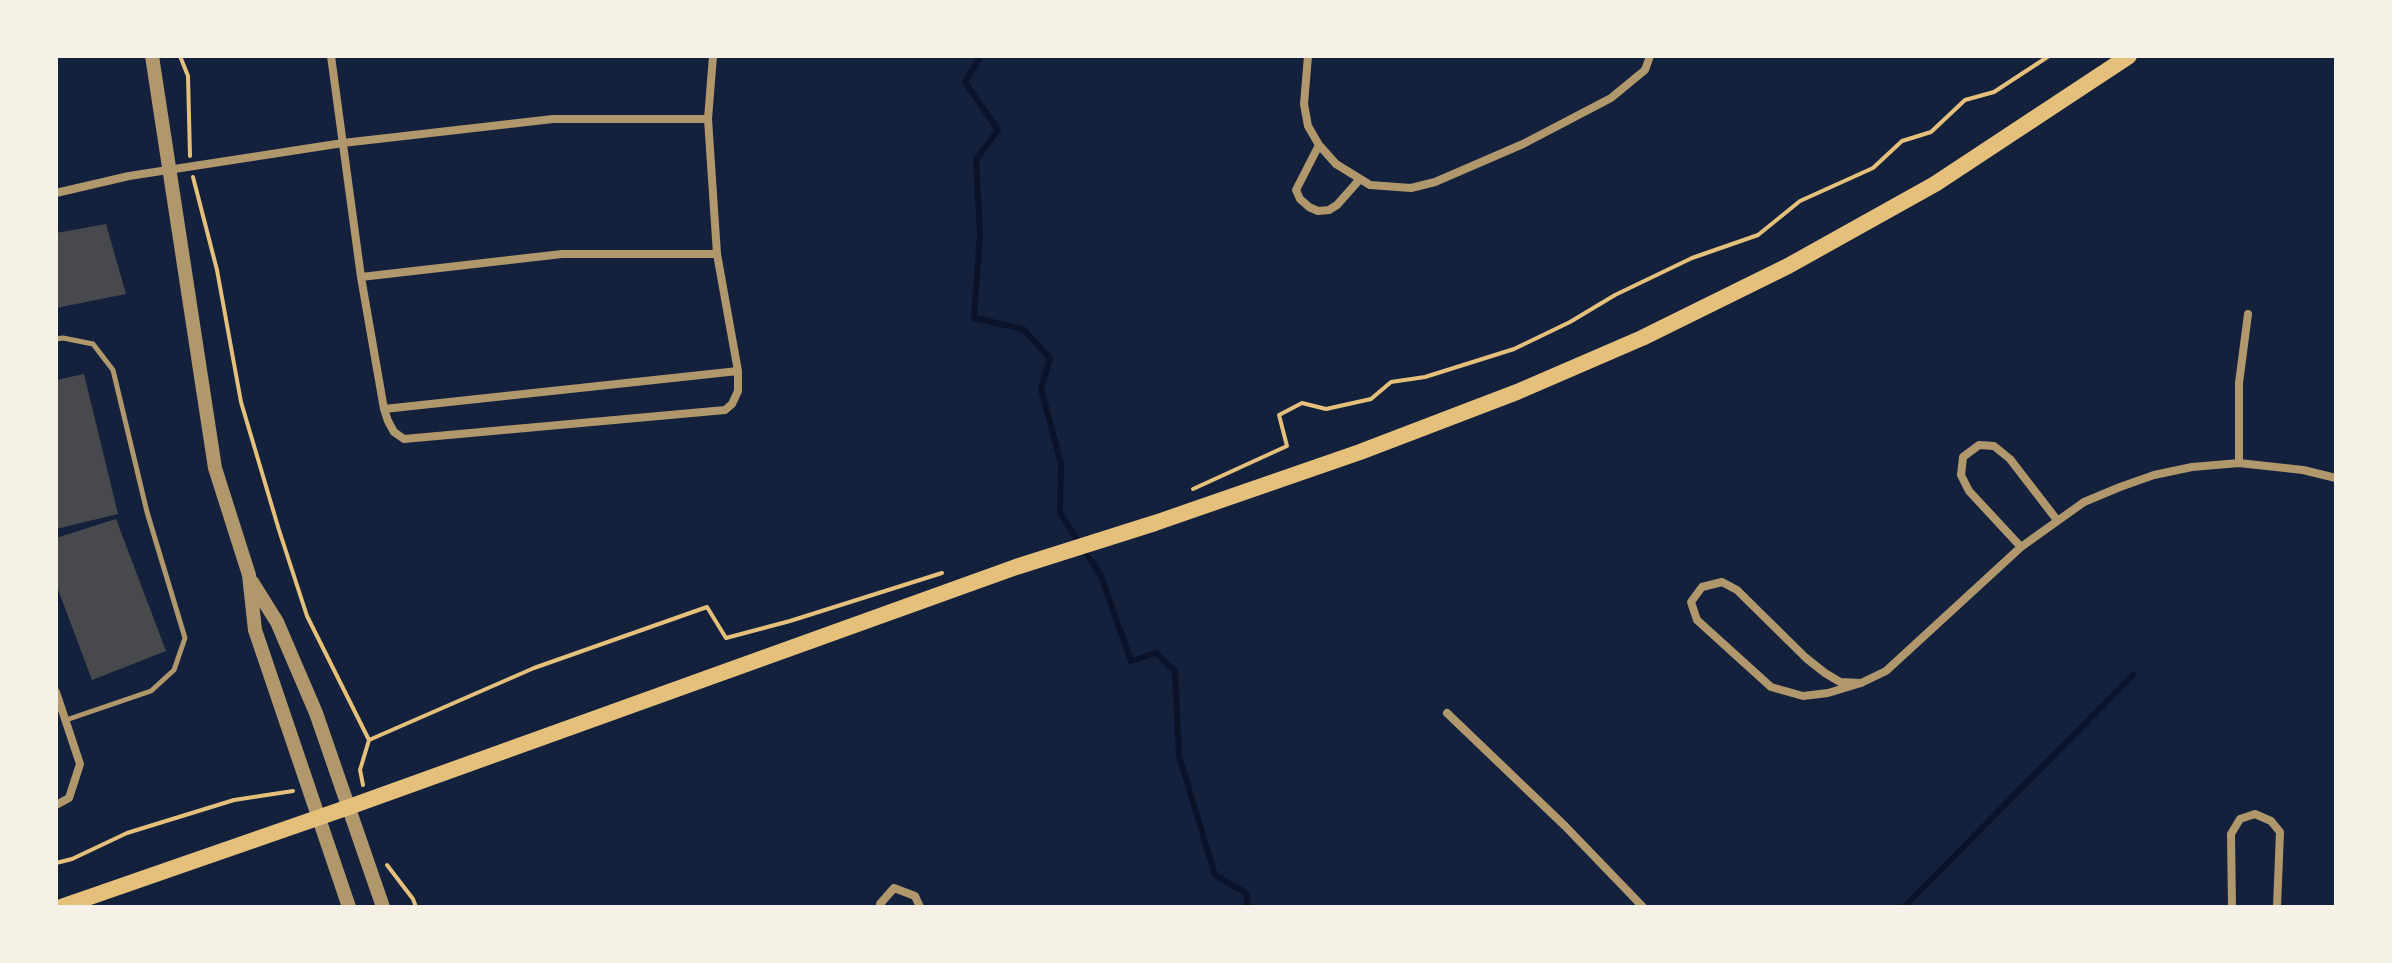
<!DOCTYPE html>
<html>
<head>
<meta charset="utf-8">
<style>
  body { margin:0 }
  #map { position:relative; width:2392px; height:963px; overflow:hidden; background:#14213d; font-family:"Fira Sans Condensed",sans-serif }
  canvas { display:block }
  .frame { position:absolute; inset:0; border:58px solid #f6f1e7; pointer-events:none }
</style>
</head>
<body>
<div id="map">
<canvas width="2392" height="963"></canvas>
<div class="frame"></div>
</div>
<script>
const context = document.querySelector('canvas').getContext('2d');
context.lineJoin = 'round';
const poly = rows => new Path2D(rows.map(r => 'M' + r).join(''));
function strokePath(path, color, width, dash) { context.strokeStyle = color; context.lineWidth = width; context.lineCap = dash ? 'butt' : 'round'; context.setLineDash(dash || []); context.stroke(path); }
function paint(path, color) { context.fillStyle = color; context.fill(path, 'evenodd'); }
const stream = poly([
  [981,56,965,82,998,130,976,160,980,234,974,318,1023,329,1050,358,1041,389,1061,463,1060,513,1101,576,1131,661,1156,653,1175,671,1179,756,1215,875,1246,893,1248,907],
  [1904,907,2133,675]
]);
const building = poly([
  [106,224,126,294,56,308,56,233],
  [84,374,118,514,56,529,56,380],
  [116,519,166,651,92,680,56,584,56,538]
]);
const path = poly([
  [180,56,188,76,190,156],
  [193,177,217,270,241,402,279,530,307,616,369,740,360,770,363,785],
  [1193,489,1287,446,1279,415,1302,403,1326,409,1371,399,1391,382,1425,377,1514,349,1570,322,1615,295,1692,258,1758,235,1800,201,1873,168,1902,141,1931,132,1965,100,1994,92,2049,56],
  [369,740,534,668,707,607,726,638,790,621,942,573],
  [56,863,72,859,127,833,234,800,293,791],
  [387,865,413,899,416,907]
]);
const service = poly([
  [56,339,63,338,93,344,113,370,147,512,185,638,174,670,151,691,66,720]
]);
const minor = poly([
  [331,56,361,277,384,409,388,421,394,432,404,439,725,410,732,404,738,391,738,371,717,254,708,119,713,56],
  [1308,56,1304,104,1308,126,1319,145,1336,164,1370,185,1411,188,1435,182,1523,144,1611,98,1645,70,1650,56],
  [1319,145,1296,190,1300,199,1309,207,1318,211,1329,210,1337,205,1360,179],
  [56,193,129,176,343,143,553,119,708,119],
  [361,277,562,254,717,254],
  [384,409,738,371],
  [2239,463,2239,383,2248,314],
  [2021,547,1969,491,1961,475,1963,457,1979,445,1994,446,2010,459,2057,520],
  [1861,683,1840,682,1825,673,1806,658,1737,590,1722,582,1702,587,1691,602,1697,620,1771,687,1803,696,1828,693,1861,683,1886,671,2021,547,2084,502,2120,487,2154,475,2192,467,2239,463,2303,470,2336,478],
  [56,692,80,764,69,798,56,805],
  [1447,713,1565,826,1643,907],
  [880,907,880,904,894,888,915,896,920,907],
  [2232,907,2231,834,2240,819,2255,814,2271,821,2280,832,2277,907]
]);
const tertiary = poly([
  [152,56,215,468,249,575,255,630,349,907],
  [252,582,277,622,316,713,383,907]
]);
const secondary = poly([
  [61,907,349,807,1016,567,1155,523,1360,452,1517,392,1642,338,1788,266,1935,184,2129,56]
]);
strokePath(stream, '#0b132b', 6);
paint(building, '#48494c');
strokePath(path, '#e5c07b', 4);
strokePath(service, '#b1986c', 5);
strokePath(minor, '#b1986c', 8);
strokePath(tertiary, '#b1986c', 14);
strokePath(secondary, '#e5c07b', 16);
</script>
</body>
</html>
